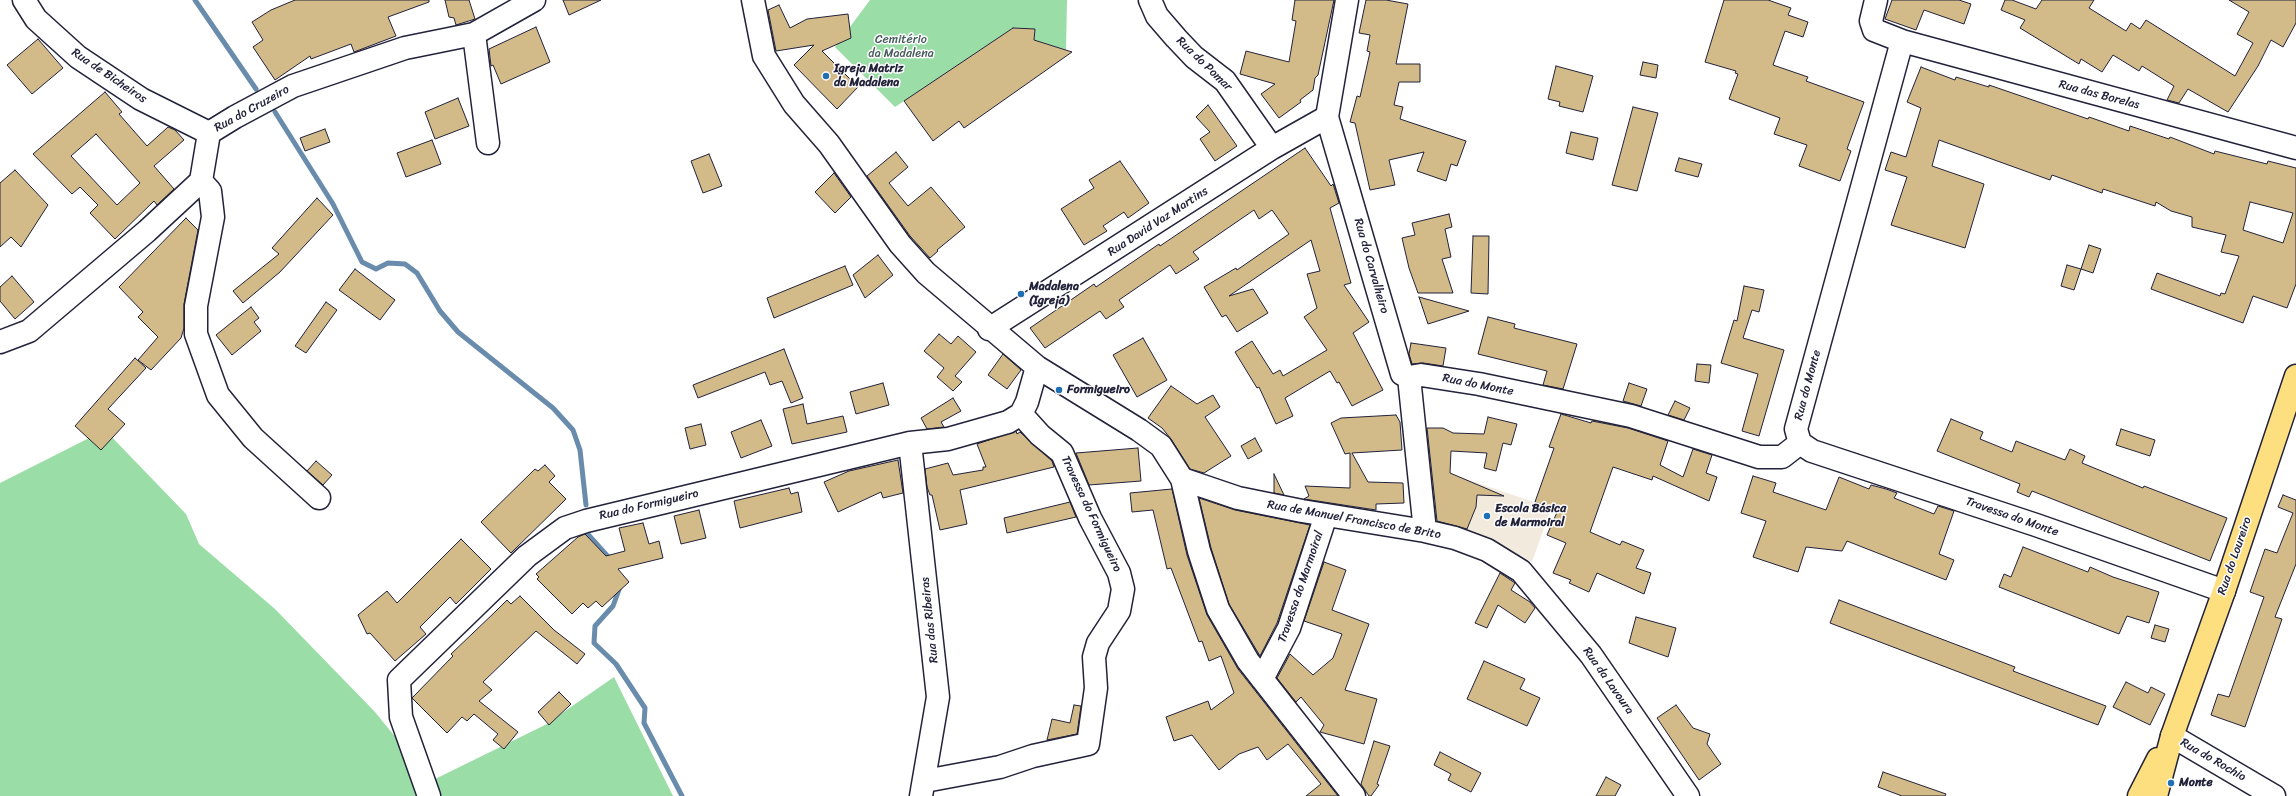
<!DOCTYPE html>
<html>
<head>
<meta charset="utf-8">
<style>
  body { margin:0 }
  canvas { display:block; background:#fff }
</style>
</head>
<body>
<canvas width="2296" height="796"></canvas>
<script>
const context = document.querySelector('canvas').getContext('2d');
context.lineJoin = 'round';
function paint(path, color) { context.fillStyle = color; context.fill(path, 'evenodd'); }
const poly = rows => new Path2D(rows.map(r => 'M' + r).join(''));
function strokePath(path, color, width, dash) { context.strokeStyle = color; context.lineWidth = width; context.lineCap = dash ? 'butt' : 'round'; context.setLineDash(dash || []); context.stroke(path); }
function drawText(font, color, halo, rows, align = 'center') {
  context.font = font + ' Sriracha,sans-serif'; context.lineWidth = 3; context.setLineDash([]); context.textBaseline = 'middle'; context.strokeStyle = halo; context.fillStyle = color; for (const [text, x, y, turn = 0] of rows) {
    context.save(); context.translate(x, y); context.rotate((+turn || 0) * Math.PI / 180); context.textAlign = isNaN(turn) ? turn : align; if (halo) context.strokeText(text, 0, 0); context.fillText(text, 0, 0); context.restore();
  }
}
const built = poly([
  [1425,465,1551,508,1532,562,1490,539,1467,536,1427,523]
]);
const green = poly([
  [870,0,1067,0,1066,50,1034,40,1035,29,1013,28,895,107,835,47],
  [105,430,186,514,199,544,275,609,375,712,431,781,545,725,614,677,673,796,0,796,0,483]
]);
const stream = poly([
  [195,0,256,89],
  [275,112,333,204,362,262,376,269,388,263,405,264,417,273,440,311,458,332,553,408,573,430,580,450,586,505],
  [585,531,611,560],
  [620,587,613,606,595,626,594,643,616,664,645,708,644,723,682,796]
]);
const building = poly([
  [295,0,429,0,429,2,388,17,396,36,354,52,351,44,311,59,310,56,275,80,253,47,263,40,252,22,271,10,295,0],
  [445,0,469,0,475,19,456,25,454,18,449,17,445,0],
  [563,0,601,0,569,15,563,0],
  [1295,0,1334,0,1318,75,1315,78,1313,90,1300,100,1301,102,1279,118,1261,94,1275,84,1240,74,1246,51,1289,62,1296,21,1292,20,1295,0],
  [1366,0,1386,0,1408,4,1396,64,1420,64,1420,82,1399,82,1394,105,1403,107,1400,119,1466,141,1457,166,1451,164,1446,181,1417,171,1424,152,1389,160,1395,185,1370,190,1355,123,1350,122,1357,96,1360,97,1370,52,1367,51,1370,35,1359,33,1366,0],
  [1724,0,1768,0,1791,8,1788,15,1808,22,1803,37,1785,31,1773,65,1808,77,1806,81,1864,102,1847,149,1851,151,1840,181,1799,166,1807,145,1774,134,1780,118,1729,99,1738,74,1735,73,1736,71,1705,62,1724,0],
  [1892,0,1959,0,1971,4,1964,24,1924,10,1916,30,1885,19,1892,0],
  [2005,0,2012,0,2036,9,2042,0,2094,0,2089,8,2126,31,2131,23,2140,29,2146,20,2235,76,2253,43,2237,34,2249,12,2229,0,2296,0,2296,23,2283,47,2271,40,2258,66,2228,112,2188,89,2179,103,2167,100,2174,86,2142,66,2139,71,2113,55,2102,72,2081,59,2079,64,2020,28,2025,20,2001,10,2005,0],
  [779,5,790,28,807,19,848,14,851,38,822,51,858,87,837,109,794,65,814,45,776,51,768,10,779,5],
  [536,27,550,62,501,84,493,65,491,66,489,49,536,27],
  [1013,28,1035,29,1034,40,1072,52,964,128,959,121,933,141,904,101,1013,28],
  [38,39,63,68,32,94,7,65,38,39],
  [1643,62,1658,65,1656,78,1640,75,1643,62],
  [1556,66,1593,76,1583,112,1559,106,1560,102,1548,99,1556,66],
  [1921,67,1955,80,1956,77,1989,87,1989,85,2088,119,2089,117,2129,131,2130,126,2169,139,2170,137,2214,154,2215,151,2267,164,2268,161,2296,168,2296,284,2287,308,2253,296,2243,323,2151,289,2157,273,2220,296,2221,293,2225,294,2239,256,2221,252,2226,235,2192,227,2192,217,2171,211,2156,202,2155,206,2103,189,2102,193,2052,175,2050,180,1939,140,1932,166,1984,184,1965,248,1891,225,1907,177,1885,170,1891,152,1906,157,1921,108,1907,102,1921,67],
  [2250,202,2293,213,2283,243,2243,230,2250,202],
  [105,92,122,112,119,114,147,146,168,127,175,130,184,140,154,166,174,189,157,205,154,201,115,239,90,213,98,205,80,187,72,194,33,154,105,92],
  [96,134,140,183,117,205,71,156,96,134],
  [458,98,469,126,435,139,425,112,458,98],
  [1208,105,1237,146,1215,161,1200,139,1210,132,1196,117,1208,105],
  [1633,107,1658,113,1637,191,1612,185,1633,107],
  [325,129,330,142,305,151,300,138,325,129],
  [1571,132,1598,138,1593,160,1566,153,1571,132],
  [432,140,441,164,406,177,397,153,432,140],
  [1305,148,1331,186,1333,184,1339,203,1330,208,1351,283,1344,285,1369,322,1353,333,1383,390,1352,406,1339,382,1337,383,1330,371,1285,398,1293,416,1276,424,1259,387,1257,388,1235,352,1252,341,1273,374,1280,370,1283,376,1327,350,1304,317,1317,308,1307,274,1320,271,1311,240,1229,296,1253,289,1268,313,1237,332,1226,315,1222,317,1204,287,1236,268,1237,270,1289,234,1272,210,1259,219,1254,210,1193,252,1199,259,1176,274,1170,265,1119,300,1124,307,1106,319,1100,311,1045,348,1030,328,1094,284,1096,287,1159,244,1160,246,1305,148],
  [896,152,908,167,889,183,908,206,931,187,965,227,937,250,938,251,930,258,910,236,867,176,896,152],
  [709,154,722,186,703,193,691,161,709,154],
  [1679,158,1702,164,1698,177,1675,171,1679,158],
  [1120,161,1149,203,1128,218,1124,212,1103,226,1107,231,1084,245,1061,209,1094,188,1089,180,1120,161],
  [15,170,48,205,21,247,11,237,0,247,0,183,15,170],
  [834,173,851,197,835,213,815,192,834,173],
  [317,198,333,215,280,272,243,303,233,291,279,254,272,248,317,198],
  [1449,214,1452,227,1445,229,1451,257,1442,259,1453,293,1418,293,1409,268,1402,238,1415,235,1412,223,1449,214],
  [186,218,198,230,184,304,184,328,181,338,151,370,138,360,158,337,138,317,143,312,119,287,186,218],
  [1473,236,1489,236,1488,294,1471,293,1473,236],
  [2089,245,2101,249,2093,273,2081,269,2089,245],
  [878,255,893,275,865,298,853,275,878,255],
  [2067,265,2081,269,2074,290,2061,286,2067,265],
  [845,266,853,285,774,318,767,298,845,266],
  [355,269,395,300,380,320,339,290,355,269],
  [12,276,34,302,15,319,0,301,0,287,12,276],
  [1744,286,1764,290,1759,312,1752,310,1743,338,1784,350,1759,436,1742,431,1758,374,1721,363,1734,320,1737,321,1744,286],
  [1419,297,1469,311,1428,324,1419,297],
  [326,302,337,310,306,353,295,346,326,302],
  [251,307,259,318,254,322,261,331,232,355,216,335,251,307],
  [1488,317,1515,324,1514,328,1577,344,1563,389,1543,385,1547,371,1478,354,1488,317],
  [939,334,951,344,958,336,976,352,955,376,962,382,953,391,937,377,944,368,924,351,939,334],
  [1143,338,1167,380,1137,397,1113,355,1143,338],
  [1411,343,1446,348,1443,366,1423,363,1412,364,1409,354,1411,343],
  [784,349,803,398,791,403,782,381,770,385,765,372,698,398,693,385,784,349],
  [1003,354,1021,370,1007,389,988,375,1003,354],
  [135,358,146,368,108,409,125,424,101,450,75,426,135,358],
  [1697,364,1711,365,1709,383,1695,381,1697,364],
  [883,383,889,405,856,414,850,392,883,383],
  [1629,383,1647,389,1641,406,1623,401,1629,383],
  [1171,386,1197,404,1213,395,1220,407,1205,417,1231,456,1204,473,1190,469,1171,439,1162,428,1148,418,1171,386],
  [953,398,961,411,941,422,944,427,927,429,921,418,953,398],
  [1675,401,1690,408,1684,420,1668,415,1675,401],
  [803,404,807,424,843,416,847,432,792,444,783,409,803,404],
  [1561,414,1591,423,1592,421,1628,428,1668,441,1660,465,1683,477,1693,449,1712,455,1706,473,1717,477,1709,501,1653,476,1652,480,1613,467,1590,532,1620,545,1622,541,1644,550,1636,568,1651,573,1644,594,1597,573,1589,592,1569,583,1571,580,1553,573,1566,543,1547,535,1558,510,1535,502,1554,448,1549,447,1561,414],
  [1396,415,1400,422,1402,450,1352,453,1368,482,1403,483,1404,503,1376,504,1376,510,1304,499,1309,496,1305,486,1350,488,1350,453,1345,454,1331,423,1341,418,1396,415],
  [1488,417,1517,424,1511,445,1503,443,1496,471,1484,468,1487,453,1451,451,1450,473,1504,496,1477,495,1476,507,1467,529,1437,521,1427,428,1443,428,1453,433,1484,434,1488,417],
  [1951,419,1983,432,1980,439,2012,452,2016,441,2065,460,2070,449,2085,456,2082,463,2143,488,2144,486,2227,518,2210,561,2032,491,2029,497,2017,492,2020,484,1937,451,1951,419],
  [761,420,772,446,741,458,731,432,761,420],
  [701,424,706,445,690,449,685,428,701,424],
  [2121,429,2155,440,2150,456,2116,445,2121,429],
  [1016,431,1017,434,1020,432,1052,461,1054,467,960,490,967,524,940,530,932,495,930,495,927,487,925,469,948,463,953,475,983,470,983,467,986,467,977,444,1016,431],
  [1255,438,1262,451,1248,459,1241,446,1255,438],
  [1138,448,1141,481,1089,485,1076,453,1138,448],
  [898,460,903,493,883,498,881,492,838,512,824,482,849,471,898,460],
  [316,461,332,475,323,485,307,471,316,461],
  [545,465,555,476,549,482,566,499,511,553,481,522,535,469,538,471,545,465],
  [1274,474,1284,495,1274,493,1274,474],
  [1753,476,1776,483,1773,492,1826,510,1839,477,1869,489,1871,485,1886,489,1897,493,1894,498,1934,514,1938,506,1954,511,1939,554,1954,560,1946,580,1847,541,1842,551,1806,547,1798,572,1753,557,1766,521,1741,513,1753,476],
  [789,488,791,494,798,492,802,512,740,528,734,501,789,488],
  [1172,489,1187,555,1207,615,1238,669,1338,796,1306,796,1321,784,1288,744,1267,760,1258,747,1239,754,1219,770,1192,735,1174,741,1166,717,1208,701,1211,710,1234,693,1221,656,1209,661,1202,641,1199,642,1171,568,1167,569,1153,510,1132,512,1130,493,1172,489],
  [2283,495,2296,500,2296,564,2275,617,2282,619,2245,727,2211,715,2218,694,2229,697,2264,597,2250,592,2265,549,2277,553,2293,513,2278,507,2283,495],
  [1199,498,1235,510,1310,525,1277,623,1260,656,1229,604,1211,548,1199,498],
  [1070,502,1076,517,1007,533,1004,518,1070,502],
  [699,510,706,538,681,544,674,516,699,510],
  [643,523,649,544,659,541,663,558,618,569,629,582,602,607,596,601,588,608,583,603,572,614,537,579,539,577,536,574,578,537,585,534,606,556,625,551,619,528,643,523],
  [461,539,491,569,456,604,450,597,420,627,426,634,395,661,370,633,367,634,358,615,387,591,397,603,461,539],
  [2023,547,2088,572,2090,567,2113,577,2159,592,2149,623,2127,616,2119,634,1999,587,2004,574,2011,577,2023,547],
  [1324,562,1346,570,1332,610,1369,624,1345,690,1377,699,1364,744,1320,732,1324,725,1301,697,1296,702,1277,678,1290,654,1313,675,1333,658,1342,634,1304,621,1324,562],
  [1500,573,1515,583,1511,590,1530,602,1535,608,1525,623,1498,605,1487,628,1475,623,1500,573],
  [520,596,554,630,585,654,577,664,536,631,483,682,492,690,479,701,518,732,504,749,493,740,498,734,474,714,467,721,462,717,447,733,412,698,453,656,451,654,496,611,507,600,511,604,520,596],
  [1839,600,2015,667,2013,671,2106,706,2098,725,1830,623,1839,600],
  [1636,617,1676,628,1668,657,1629,643,1636,617],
  [2155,625,2169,629,2165,642,2151,638,2155,625],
  [1484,661,1525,679,1520,689,1540,698,1527,726,1467,699,1484,661],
  [2126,682,2148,693,2151,687,2165,694,2150,725,2113,707,2126,682],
  [559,692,571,704,549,725,538,712,559,692],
  [1074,705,1081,706,1077,734,1047,740,1052,719,1070,723,1074,705],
  [1676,705,1693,728,1710,734,1707,744,1721,764,1699,780,1657,718,1676,705],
  [1374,741,1390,746,1377,784,1379,785,1371,796,1369,796,1361,784,1374,741],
  [1440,752,1481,773,1471,792,1448,780,1451,774,1434,765,1440,752],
  [1883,772,1946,794,1945,796,1902,796,1878,787,1883,772],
  [1606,777,1621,785,1615,796,1596,796,1606,777]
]);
const minor = poly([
  [24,0,36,19,78,57,141,99,209,133],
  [753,0,764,56,794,104,829,144,900,244,926,273,1037,367,1139,430,1161,446,1182,479,1199,551,1218,609,1248,661,1354,796],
  [1150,0,1157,16,1176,38,1194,57,1225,81,1272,148],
  [1347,0,1327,117,1402,374,1409,377],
  [474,34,488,143],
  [1902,41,2296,148],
  [201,181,210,191,213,217,196,306,196,334,218,395,253,438,319,498],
  [989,329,1272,148,1327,117],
  [0,342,29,331,147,231,201,181,209,133,235,117,293,86,405,48,474,34,534,0],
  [1409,377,1421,375,1479,384,1631,416,1759,457,1782,457,1800,443],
  [1409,377,1425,531],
  [910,443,938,697,921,796],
  [1800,443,1796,429,1902,41,1874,30,1871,21,1876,0],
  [1800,443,1812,451,2036,525,2224,591],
  [1182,479,1238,498,1302,511,1425,531,1455,538,1487,550,1521,571,1591,655,1688,796],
  [1262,679,1289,628,1326,515],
  [2172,736,2274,796],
  [925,781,1000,767,1033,756,1088,744,1096,688,1094,657,1098,643,1119,611,1123,589,1119,573,1090,518,1062,453,1040,435,1021,414],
  [429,796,401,717,399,680,527,556,565,528,586,521,910,443,948,439,1008,422,1021,414,1027,402,1037,367]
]);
const major = poly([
  [2139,796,2158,759],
  [2156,796,2172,736,2224,591,2296,376]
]);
const markers = [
  [826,76,4,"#1f6fb2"],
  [1021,294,4,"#1f6fb2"],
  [1059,390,4,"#1f6fb2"],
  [1487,516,4,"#1f6fb2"],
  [2171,783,4,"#1f6fb2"]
];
const parkNames = [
  ["Cemitério",901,40],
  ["da Madalena",901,54]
];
const streetNames = [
  ["Rua do Pomar",1204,64,44],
  ["Rua de Bicheiros",109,76,34],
  ["Rua das Borelas",2099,95,15],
  ["Rua do Cruzeiro",252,109,-29],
  ["Rua David Vaz Martins",1158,222,-33],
  ["Rua do Carvalheiro",1371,266,74],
  ["Rua do Monte",1478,385,11],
  ["Rua do Monte",1808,385,-75],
  ["Rua do Formigueiro",649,505,-13],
  ["Travessa do Formigueiro",1091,514,65],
  ["Travessa do Monte",2012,517,19],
  ["Rua de Manuel Francisco de Brito",1354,520,10],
  ["Rua do Loureiro",2235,556,-71],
  ["Travessa do Marmoiral",1301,587,-71],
  ["Rua das Ribeiras",930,620,-96],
  ["Rua da Lavoura",1608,681,55],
  ["Rua do Rochio",2213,760,30]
];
const poiNames = [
  ["Igreja Matriz",834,69],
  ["da Madalena",834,83],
  ["Madalena",1029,287],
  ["(Igreja)",1029,301],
  ["Formigueiro",1067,390],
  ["Escola Básica",1495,509],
  ["de Marmoiral",1495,523],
  ["Monte",2179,783]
];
paint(built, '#f2eadc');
paint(green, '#9bdda7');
strokePath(stream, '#698cad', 5);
paint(building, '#d2ba89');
strokePath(building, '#22223b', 1);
strokePath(minor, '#22223b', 25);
strokePath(major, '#22223b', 25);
strokePath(minor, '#fff', 22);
strokePath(major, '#fedf80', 22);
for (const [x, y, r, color] of markers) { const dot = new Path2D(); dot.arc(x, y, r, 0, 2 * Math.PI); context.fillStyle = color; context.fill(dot); strokePath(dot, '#fff', 1.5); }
drawText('12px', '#465a5b', '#fff', parkNames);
drawText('12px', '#22223b', '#fff', streetNames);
drawText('bold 12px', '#22223b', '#fff', poiNames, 'left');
</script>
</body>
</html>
